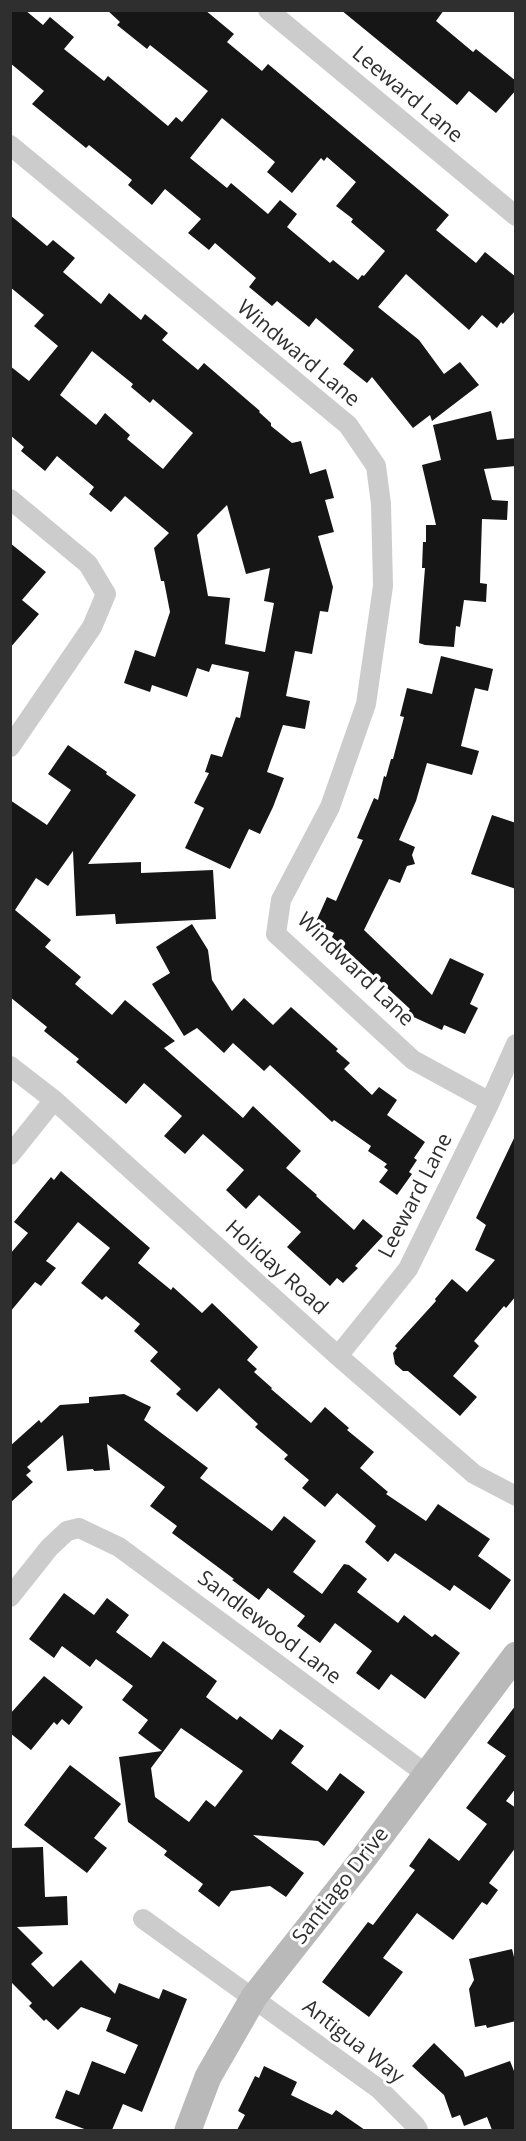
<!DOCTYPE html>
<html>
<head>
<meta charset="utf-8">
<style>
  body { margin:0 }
  #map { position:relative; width:526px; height:2141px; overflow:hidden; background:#fff; font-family:"Open Sans",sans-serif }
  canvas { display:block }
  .frame { position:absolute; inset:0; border:12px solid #2f2f2f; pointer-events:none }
</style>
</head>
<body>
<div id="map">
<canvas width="526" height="2141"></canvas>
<div class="frame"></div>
</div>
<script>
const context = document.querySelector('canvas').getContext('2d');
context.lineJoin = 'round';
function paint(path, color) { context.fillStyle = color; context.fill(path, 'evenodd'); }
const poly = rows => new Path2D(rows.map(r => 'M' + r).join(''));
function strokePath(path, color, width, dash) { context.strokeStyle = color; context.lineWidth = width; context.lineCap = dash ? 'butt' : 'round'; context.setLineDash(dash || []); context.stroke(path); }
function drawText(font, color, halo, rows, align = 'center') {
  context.font = font + ' "Open Sans",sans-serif'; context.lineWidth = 6; context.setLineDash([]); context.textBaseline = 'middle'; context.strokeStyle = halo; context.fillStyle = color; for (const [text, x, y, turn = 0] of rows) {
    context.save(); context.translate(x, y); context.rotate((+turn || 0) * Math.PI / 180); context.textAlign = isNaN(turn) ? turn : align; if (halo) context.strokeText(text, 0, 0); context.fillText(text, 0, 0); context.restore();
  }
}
const building = poly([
  [10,10,25,10,43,25,50,17,74,37,64,49,104,81,108,76,168,126,176,117,182,122,208,91,150,45,147,49,117,25,120,22,107,10,205,10,234,34,227,42,262,71,268,64,449,215,436,230,476,263,485,252,516,277,516,310,503,324,501,322,497,328,482,315,469,330,406,274,378,307,419,340,444,374,460,362,479,385,432,421,430,415,413,428,372,377,367,383,343,364,354,350,316,318,309,327,277,301,272,306,249,287,256,278,215,243,209,250,188,233,201,219,165,189,152,205,128,185,132,180,89,145,86,148,32,104,44,91,10,63],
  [222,118,275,162,267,172,292,193,321,158,324,161,327,157,356,182,336,206,353,219,351,222,385,251,364,276,362,275,358,280,333,260,330,263,287,227,297,214,280,200,268,214,231,183,227,188,190,158],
  [341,10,444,10,436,21,473,52,476,49,516,81,516,90,496,113,469,91,457,105],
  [10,215,47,246,53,240,75,258,63,272,101,304,109,293,141,320,145,314,168,333,162,340,198,370,204,363,260,411,259,412,271,423,271,426,292,443,301,441,310,474,326,469,334,498,325,500,334,532,318,536,333,587,328,612,320,611,312,654,295,651,286,696,310,701,305,729,283,725,267,772,284,778,273,807,260,834,249,829,230,869,185,848,204,808,194,803,209,773,205,772,211,754,222,757,236,717,240,718,249,672,212,664,209,672,197,668,187,697,152,685,150,692,124,683,135,650,155,657,170,612,164,581,161,581,154,548,169,533,125,496,111,512,89,494,94,487,57,456,45,471,21,451,24,447,10,435,10,366,29,381,58,346,34,326,44,315,10,287],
  [92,351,133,384,131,387,150,403,153,399,193,433,163,469,127,439,130,435,105,413,96,425,60,395],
  [227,505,246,574,270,568,264,601,274,603,265,652,225,644,230,598,208,596,197,535],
  [491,411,497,440,516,438,516,466,484,469,492,500,508,501,507,520,482,519,480,583,487,584,486,602,464,600,460,627,456,626,454,647,425,645,419,643,425,568,422,568,423,542,426,542,426,525,436,525,422,465,441,460,433,425],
  [10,543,46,572,22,600,39,614,10,648],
  [441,656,493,669,488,691,475,688,461,746,479,751,472,775,427,763,416,801,399,840,415,847,412,855,415,864,407,866,400,883,389,879,364,930,432,995,450,958,484,974,470,1004,478,1008,465,1034,444,1025,442,1030,407,1014,410,1009,332,937,334,933,315,924,327,897,336,901,363,840,357,838,374,798,378,800,384,776,386,777,391,759,393,759,404,717,400,716,407,688,432,694],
  [68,745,107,772,106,774,136,795,88,864,141,862,141,873,213,870,216,919,116,924,115,914,76,916,73,851,48,886,36,878,15,910,51,940,45,947,81,977,75,984,112,1015,125,1000,175,1041,164,1048,243,1118,253,1106,301,1151,286,1168,317,1195,316,1196,354,1230,363,1219,383,1236,355,1266,358,1268,343,1283,337,1278,330,1286,287,1247,301,1232,259,1195,246,1209,226,1190,244,1170,203,1134,185,1154,164,1136,182,1116,144,1083,126,1104,76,1062,79,1059,44,1031,47,1027,10,997,10,800,47,825,71,790,48,774],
  [492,815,516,823,516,889,471,874],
  [192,924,208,950,212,980,232,1011,244,998,273,1025,291,1007,338,1049,336,1051,350,1063,344,1069,372,1095,379,1087,397,1100,387,1115,425,1142,414,1158,417,1160,409,1172,412,1174,397,1195,379,1182,388,1170,384,1167,387,1164,368,1151,371,1146,334,1120,332,1122,270,1065,264,1071,233,1043,224,1053,197,1028,184,1036,152,984,170,973,156,947],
  [516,1134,516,1296,506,1308,504,1306,474,1341,479,1346,453,1376,477,1397,460,1416,408,1371,403,1371,395,1364,393,1353,397,1348,395,1346,436,1301,435,1299,452,1279,467,1292,495,1260,475,1250,486,1225,476,1218],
  [61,1171,150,1248,138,1263,171,1290,173,1287,202,1313,212,1303,258,1347,247,1360,257,1369,254,1372,272,1388,271,1389,311,1423,325,1407,349,1428,347,1430,374,1452,360,1468,388,1492,386,1494,426,1521,438,1504,490,1539,478,1556,511,1580,490,1610,454,1585,450,1591,395,1553,388,1562,365,1542,376,1526,337,1493,325,1507,302,1488,309,1480,284,1459,288,1455,255,1427,258,1424,219,1388,197,1412,176,1394,181,1389,150,1361,158,1352,134,1331,140,1324,106,1296,102,1300,81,1283,110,1248,78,1222,46,1261,56,1268,41,1286,35,1282,10,1312,10,1254,28,1233,14,1222,51,1177,54,1180],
  [124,1394,151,1407,144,1420,208,1468,200,1478,272,1531,284,1516,316,1541,293,1572,322,1594,344,1564,349,1565,367,1579,357,1592,398,1623,404,1615,432,1637,435,1634,460,1653,425,1699,391,1674,379,1690,356,1673,372,1651,335,1623,320,1643,297,1626,305,1616,268,1588,259,1600,232,1580,234,1579,172,1533,177,1526,150,1506,165,1487,107,1444,110,1470,94,1471,93,1469,67,1471,63,1435,27,1467,31,1471,26,1475,33,1482,10,1503,10,1446,39,1420,41,1423,60,1405,89,1403,89,1397],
  [64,1593,94,1615,107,1598,129,1615,116,1632,151,1658,163,1641,217,1681,206,1697,237,1720,240,1716,272,1740,280,1729,304,1746,291,1763,327,1791,340,1773,365,1792,324,1846,318,1841,253,1835,304,1873,286,1897,270,1886,231,1891,219,1907,198,1891,203,1884,164,1855,167,1851,128,1822,119,1757,162,1751,138,1733,148,1720,122,1700,133,1686,96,1659,90,1667,62,1646,54,1658,29,1639],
  [181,1728,243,1771,215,1807,206,1800,189,1822,155,1797,151,1768],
  [44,1676,83,1707,69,1725,62,1719,57,1725,54,1722,31,1750,10,1733,10,1714],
  [516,1705,516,1788,506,1801,516,1808,516,1847,489,1883,498,1890,487,1905,482,1902,453,1940,417,1913,383,1958,403,1972,369,2017,322,1982,368,1922,373,1925,415,1870,409,1866,429,1838,459,1861,487,1824,466,1808,506,1756,487,1743],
  [70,1765,121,1804,94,1838,107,1848,87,1873,24,1825],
  [43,1847,45,1897,67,1896,68,1925,17,1927,43,1953,31,1964,53,1987,81,1960,115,1994,119,1983,159,1999,163,1989,187,1999,142,2112,123,2104,112,2130,87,2130,55,2118,66,2090,79,2095,92,2061,125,2074,138,2045,106,2031,111,2018,81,2007,58,2030,46,2019,44,2021,29,2006,32,2003,10,1981,10,1848],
  [512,1949,516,1965,516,2021,487,2028,486,2025,475,2027,469,1989,474,1980,469,1959],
  [434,2043,463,2071,465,2077,510,2061,516,2076,516,2130,492,2130,487,2117,464,2126,460,2115,452,2118,444,2095,412,2066],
  [264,2066,297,2082,291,2095,332,2115,336,2110,365,2130,237,2130,245,2115,238,2111,255,2076,259,2078]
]);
const street = poly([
  [268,10,516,216],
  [10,145,348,425,376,466,381,504,383,586,366,704,330,807,281,900,276,934,413,1060,490,1102],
  [10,499,88,564,106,594,92,627,10,747],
  [10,1066,54,1100,338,1356,474,1474,516,1496],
  [10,1155,54,1100],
  [338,1356,408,1269,490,1102,516,1044],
  [10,1597,49,1548,67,1531,79,1528,119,1547,426,1774],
  [143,1919,379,2089,415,2125,418,2130]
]);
const secondary = poly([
  [188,2130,208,2077,254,1997,363,1859,516,1655]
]);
const streetNames = [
  ["Leeward Lane",407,95,40],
  ["Windward Lane",298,354,40],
  ["Windward Lane",355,970,44],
  ["Leeward Lane",416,1196,-63],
  ["Holiday Road",276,1268,42],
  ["Sandlewood Lane",269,1628,37],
  ["Santiago Drive",341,1886,-52],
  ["Antigua Way",353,2042,38]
];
paint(building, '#161616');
strokePath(street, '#ccc', 20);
strokePath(secondary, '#b9b9b9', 27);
drawText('21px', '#2f2f2f', '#fff', streetNames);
</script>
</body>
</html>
